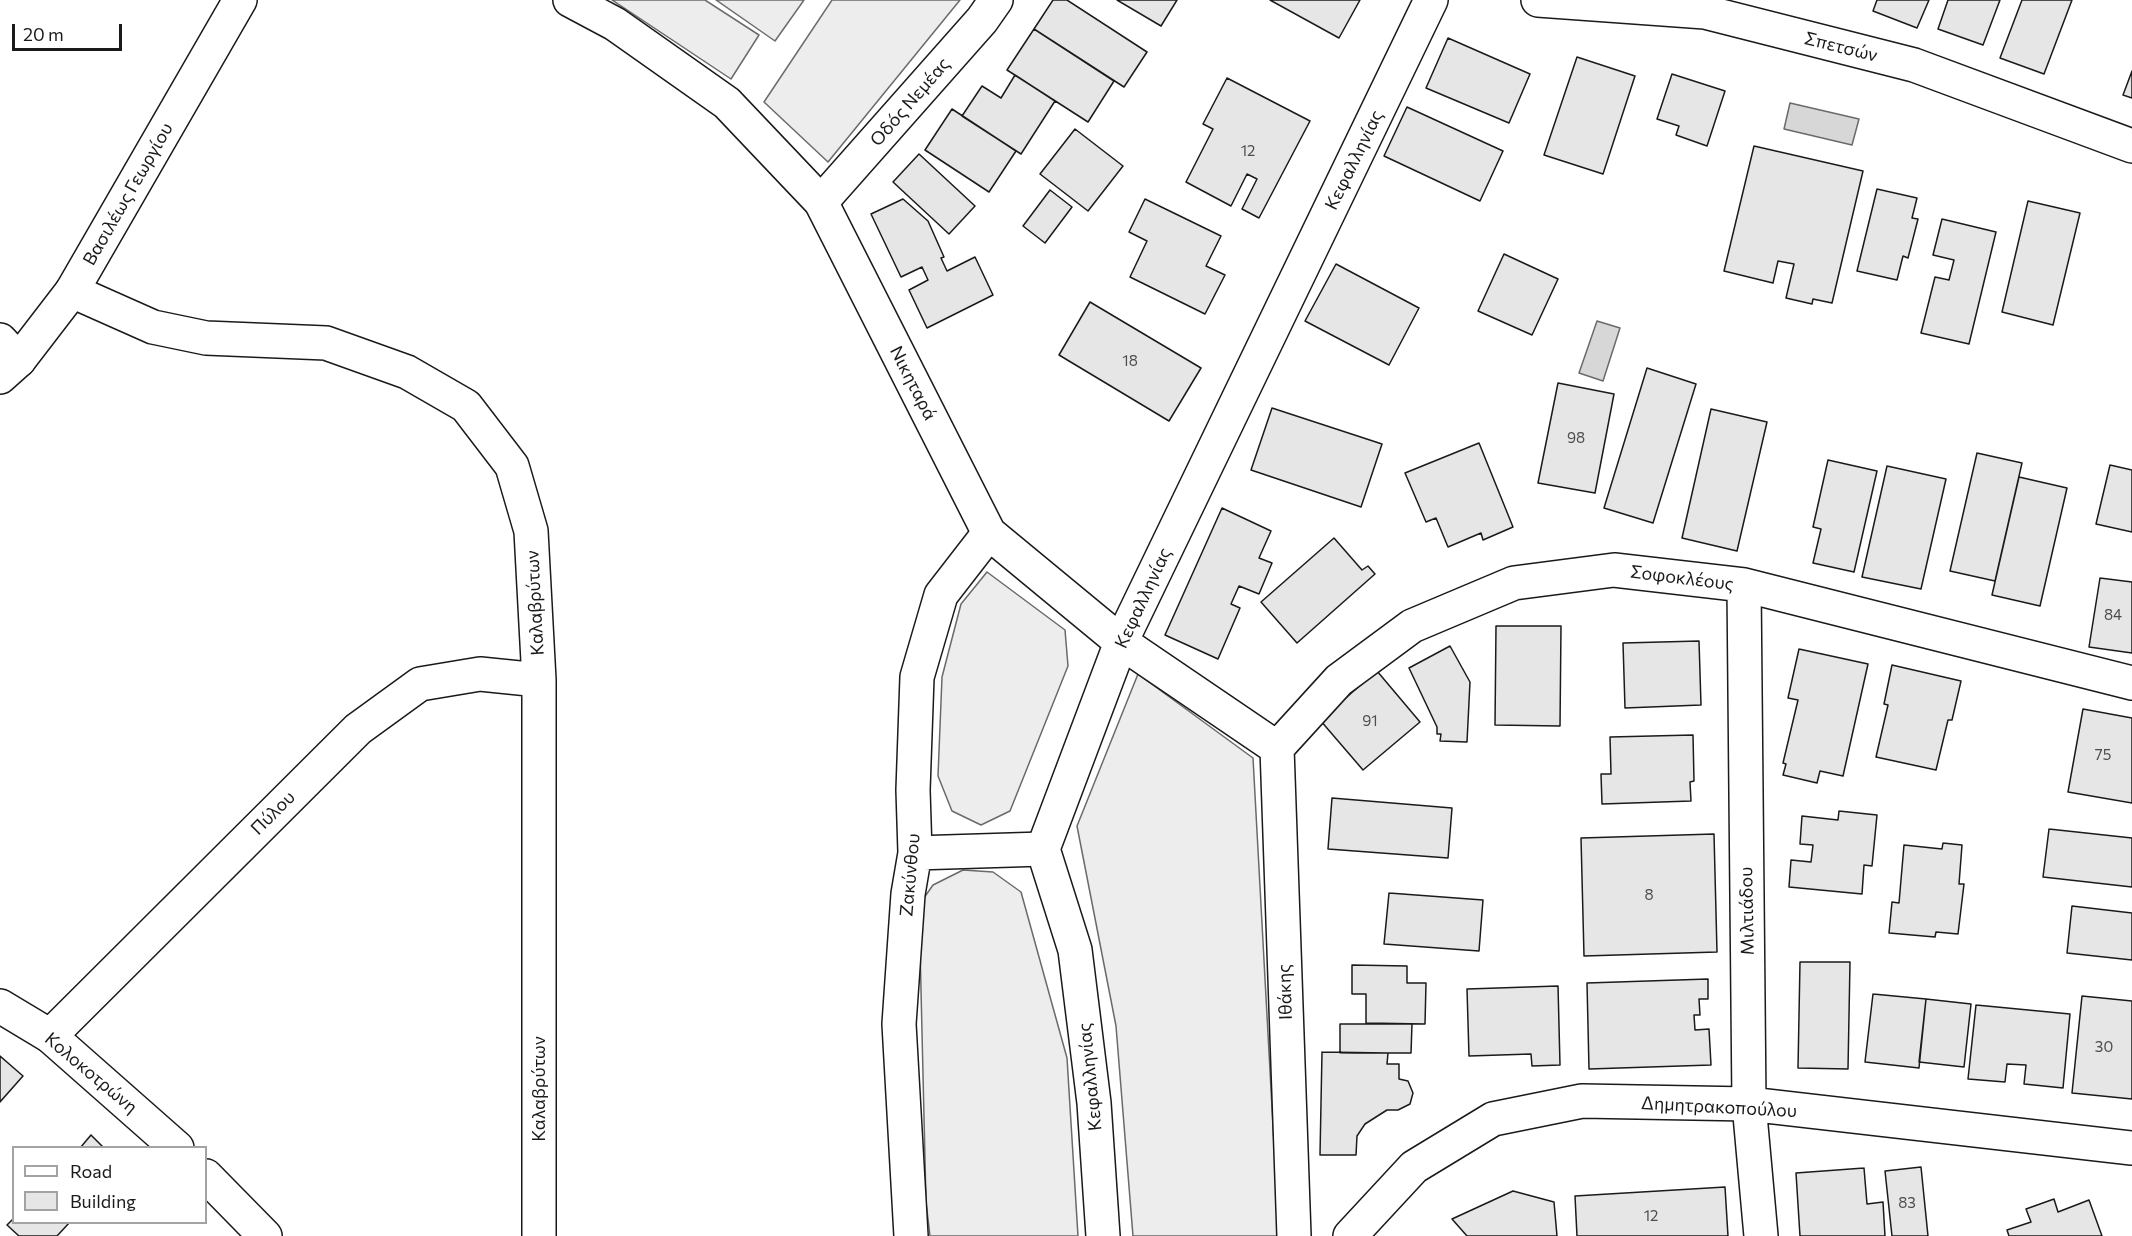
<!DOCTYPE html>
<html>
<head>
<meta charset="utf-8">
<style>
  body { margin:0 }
  #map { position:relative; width:2132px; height:1236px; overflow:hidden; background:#fff; font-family:Commissioner,sans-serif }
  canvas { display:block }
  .legend { position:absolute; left:12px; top:1146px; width:195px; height:78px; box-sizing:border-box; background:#fff; border:2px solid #a3a3a3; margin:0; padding:8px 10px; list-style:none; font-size:18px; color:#1a1a1a }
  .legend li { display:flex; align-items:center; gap:12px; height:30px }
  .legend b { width:30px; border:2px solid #a3a3a3 }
  .scale { position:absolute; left:12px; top:24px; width:110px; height:27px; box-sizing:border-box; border:3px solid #1a1a1a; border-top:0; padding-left:8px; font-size:18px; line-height:21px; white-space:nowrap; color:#1a1a1a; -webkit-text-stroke:4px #fff; paint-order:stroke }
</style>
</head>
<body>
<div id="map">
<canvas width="2132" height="1236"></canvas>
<ul class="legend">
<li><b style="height:8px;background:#fff"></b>Road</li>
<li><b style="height:16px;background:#e6e6e6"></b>Building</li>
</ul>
<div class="scale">20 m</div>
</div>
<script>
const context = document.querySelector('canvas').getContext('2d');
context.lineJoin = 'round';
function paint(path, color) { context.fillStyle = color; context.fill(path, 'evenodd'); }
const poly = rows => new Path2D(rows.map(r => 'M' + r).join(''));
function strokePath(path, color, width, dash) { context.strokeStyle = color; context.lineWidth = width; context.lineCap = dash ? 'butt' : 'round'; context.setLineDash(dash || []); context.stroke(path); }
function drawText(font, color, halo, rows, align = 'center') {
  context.font = font + ' Commissioner,sans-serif'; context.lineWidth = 4.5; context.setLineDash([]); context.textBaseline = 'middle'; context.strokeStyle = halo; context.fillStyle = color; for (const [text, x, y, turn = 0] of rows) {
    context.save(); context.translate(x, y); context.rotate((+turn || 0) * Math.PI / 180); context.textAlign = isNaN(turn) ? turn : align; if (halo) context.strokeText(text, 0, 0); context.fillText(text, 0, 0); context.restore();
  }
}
const built = poly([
  [612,0,705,0,759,35,731,79,612,0],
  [716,0,804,0,775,41,716,0],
  [832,0,960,0,828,162,764,102,832,0],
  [987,572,1065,630,1068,666,1010,811,981,825,952,811,938,776,942,677,961,604,987,572],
  [1138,674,1253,758,1279,1236,1133,1236,1116,1026,1077,826,1138,674],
  [963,870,993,872,1021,892,1067,1058,1078,1236,930,1236,926,1202,919,905,933,885,963,870]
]);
const water = poly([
  [1790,103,1859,119,1852,145,1784,129,1790,103],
  [1597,321,1620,328,1603,381,1579,373,1597,321]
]);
const building = poly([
  [1053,0,1067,0,1147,52,1124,87,1034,29,1053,0],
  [1117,0,1177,0,1161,26,1117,0],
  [1270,0,1360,0,1339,38,1270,0],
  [1877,0,1929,0,1917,28,1873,11,1877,0],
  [1948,0,2000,0,1983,45,1938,29,1948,0],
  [2022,0,2072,0,2044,74,2000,58,2022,0],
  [1034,29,1114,81,1088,122,1007,70,1034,29],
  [1448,38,1530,74,1509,123,1426,88,1448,38],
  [1577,57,1635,76,1603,174,1544,155,1577,57],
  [2132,71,2132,98,2123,95,2132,71],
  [1672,74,1725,91,1707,146,1676,135,1679,126,1657,119,1672,74],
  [1015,75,1055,101,1021,154,962,116,982,86,1001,98,1015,75],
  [1227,78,1310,121,1259,218,1242,209,1257,179,1247,174,1231,206,1186,182,1213,129,1203,124,1227,78],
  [1407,107,1503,151,1480,201,1384,156,1407,107],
  [952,109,1016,151,989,192,925,150,952,109],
  [1075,129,1123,166,1088,211,1040,174,1075,129],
  [1754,146,1863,171,1832,303,1813,299,1812,304,1786,298,1794,264,1778,261,1773,283,1724,271,1754,146],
  [919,154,975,206,949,234,893,182,919,154],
  [1877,189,1917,198,1912,218,1918,219,1908,258,1903,256,1897,280,1857,271,1877,189],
  [1050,190,1072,207,1045,243,1023,226,1050,190],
  [903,199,928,221,944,257,941,258,947,271,975,257,993,295,927,328,909,290,928,280,922,267,901,277,871,214,903,199],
  [1145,199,1221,236,1206,266,1225,275,1205,314,1130,277,1147,241,1129,232,1145,199],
  [2028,201,2080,213,2053,325,2002,312,2028,201],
  [1942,219,1996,232,1969,344,1921,333,1935,277,1949,280,1954,260,1933,255,1942,219],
  [1504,254,1558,279,1532,335,1478,311,1504,254],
  [1336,264,1419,308,1389,365,1305,321,1336,264],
  [1090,302,1201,368,1169,421,1059,355,1090,302],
  [1647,368,1696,384,1653,523,1604,508,1647,368],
  [1558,383,1614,394,1595,493,1538,483,1558,383],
  [1272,408,1382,444,1361,507,1251,470,1272,408],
  [1711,409,1767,422,1737,551,1682,538,1711,409],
  [1479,443,1513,527,1483,540,1481,533,1448,547,1436,518,1426,522,1405,473,1479,443],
  [1977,453,2022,463,1995,581,1950,571,1977,453],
  [1828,460,1877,471,1854,572,1813,563,1821,529,1813,527,1828,460],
  [2110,465,2132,470,2132,532,2096,524,2110,465],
  [1887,466,1946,479,1921,589,1862,577,1887,466],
  [2019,477,2067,488,2040,606,1992,595,2019,477],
  [1222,508,1271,531,1259,558,1272,563,1259,594,1239,586,1231,604,1240,608,1218,659,1165,635,1222,508],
  [1334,538,1362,570,1368,566,1375,574,1297,643,1261,602,1334,538],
  [2100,578,2132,582,2132,653,2089,647,2100,578],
  [1496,626,1561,626,1560,726,1495,725,1496,626],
  [1699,641,1701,705,1625,708,1623,643,1699,641],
  [1450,646,1470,682,1467,742,1440,741,1441,734,1437,734,1437,727,1409,668,1450,646],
  [1799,649,1868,664,1843,776,1820,771,1817,783,1783,775,1786,764,1783,763,1798,700,1788,698,1799,649],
  [1892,665,1961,681,1952,720,1948,720,1936,770,1876,757,1888,705,1884,704,1892,665],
  [1377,671,1420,722,1363,770,1320,720,1377,671],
  [2083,709,2132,718,2132,803,2068,792,2083,709],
  [1693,735,1694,781,1690,782,1691,801,1602,804,1601,774,1611,774,1610,737,1693,735],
  [1332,798,1452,808,1448,858,1328,849,1332,798],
  [1839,811,1877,815,1872,866,1864,865,1862,894,1789,887,1791,860,1811,862,1813,845,1800,844,1802,816,1838,820,1839,811],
  [2049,829,2132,838,2132,887,2043,877,2049,829],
  [1714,834,1717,952,1584,956,1581,838,1714,834],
  [1943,843,1962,845,1959,884,1964,884,1958,934,1936,932,1935,937,1889,933,1892,902,1899,903,1904,845,1942,849,1943,843],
  [1389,893,1483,900,1479,951,1384,944,1389,893],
  [2072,906,2132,913,2132,960,2067,953,2072,906],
  [1800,962,1850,962,1848,1069,1798,1068,1800,962],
  [1352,965,1407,966,1407,983,1426,983,1425,1024,1366,1023,1366,994,1352,994,1352,965],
  [1708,979,1708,999,1699,999,1700,1015,1694,1015,1695,1030,1709,1029,1711,1065,1589,1069,1587,983,1708,979],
  [1558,986,1560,1065,1532,1066,1531,1054,1469,1056,1467,989,1558,986],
  [1873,994,1926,999,1919,1068,1865,1062,1873,994],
  [2082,996,2132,1001,2132,1099,2072,1093,2082,996],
  [1926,999,1971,1004,1964,1067,1919,1062,1926,999],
  [1976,1005,2070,1014,2063,1088,2024,1084,2026,1065,2007,1064,2005,1082,1968,1079,1976,1005],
  [1340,1024,1412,1024,1411,1053,1340,1053,1340,1024],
  [1322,1052,1388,1053,1387,1064,1399,1064,1399,1079,1408,1081,1413,1093,1410,1104,1398,1110,1387,1110,1365,1124,1357,1136,1356,1155,1320,1155,1322,1052],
  [0,1056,23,1076,0,1102,0,1056],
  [91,1135,104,1148,80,1148,91,1135],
  [1921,1167,1928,1236,1892,1236,1885,1171,1921,1167],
  [1864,1168,1867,1204,1883,1202,1885,1236,1800,1236,1796,1173,1864,1168],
  [1725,1187,1728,1236,1577,1236,1575,1196,1725,1187],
  [1513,1191,1554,1202,1557,1236,1467,1236,1452,1219,1513,1191],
  [2054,1199,2058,1212,2089,1200,2102,1236,2009,1236,2007,1230,2031,1222,2026,1209,2054,1199],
  [14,1218,14,1222,70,1222,57,1236,19,1236,7,1225,14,1218]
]);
const street = poly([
  [1538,0,1705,12,1914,65,2132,146],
  [821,202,982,20,996,0],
  [72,291,153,327,206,338,326,343,407,372,466,406,512,466,531,531,539,680,539,1236],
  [0,340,19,360],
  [1744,585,1749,1104,1761,1236],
  [1277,748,1339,680,1412,626,1514,583,1614,570,1744,585,2132,683],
  [1277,748,1121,642,1431,0],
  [1277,748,1294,1236],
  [915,853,1043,849],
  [50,1036,358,729,420,684,480,674,539,680],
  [911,1236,899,1024,908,894,915,853,913,790,917,677,941,595,989,533],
  [1350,1236,1414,1167,1493,1119,1582,1101,1749,1104,2132,1148]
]);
const secondary = poly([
  [570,0,615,24,727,103,821,202,989,533,1121,642,1043,849,1075,950,1094,1103,1103,1236],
  [0,377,19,360,72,291,240,0],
  [0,1006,50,1036,177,1148],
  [206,1176,265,1236]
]);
const numberNames = [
  ["12",1248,151],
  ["18",1130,361],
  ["98",1576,438],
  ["84",2113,615],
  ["91",1370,721],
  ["75",2103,755],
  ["8",1649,895],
  ["30",2104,1047],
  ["83",1907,1203],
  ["12",1651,1216]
];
const streetNames = [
  ["Σπετσών",1841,47,14],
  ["Οδóς Νεμέας",910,102,-49],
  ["Κεφαλληνίας",1354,160,-64],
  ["Βασιλέως Γεωργίου",128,194,-60],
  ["Νικηταρά",913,383,63],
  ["Σοφοκλέους",1682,578,7],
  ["Κεφαλληνίας",1143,598,-65],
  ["Καλαβρύτων",535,603,-93],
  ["Πύλου",273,813,-45],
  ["Ζακύνθου",910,875,-85],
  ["Μιλτιάδου",1747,911,-91],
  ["Ιθάκης",1285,992,-92],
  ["Κολοκοτρώνη",91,1073,40],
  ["Κεφαλληνίας",1090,1077,-96],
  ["Καλαβρύτων",539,1089,-90],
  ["Δημητρακοπούλου",1719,1107,3]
];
paint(built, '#ededed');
strokePath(built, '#6a6a6a', 1.5);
paint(water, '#d7d7d7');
strokePath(water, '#6a6a6a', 1.5);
paint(building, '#e6e6e6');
strokePath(building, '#1a1a1a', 1.5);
strokePath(street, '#1a1a1a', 36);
strokePath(secondary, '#1a1a1a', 36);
strokePath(street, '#fff', 33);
strokePath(secondary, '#fff', 33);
drawText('15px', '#4d4d4d', null, numberNames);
drawText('18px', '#1a1a1a', '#fff', streetNames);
</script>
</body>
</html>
